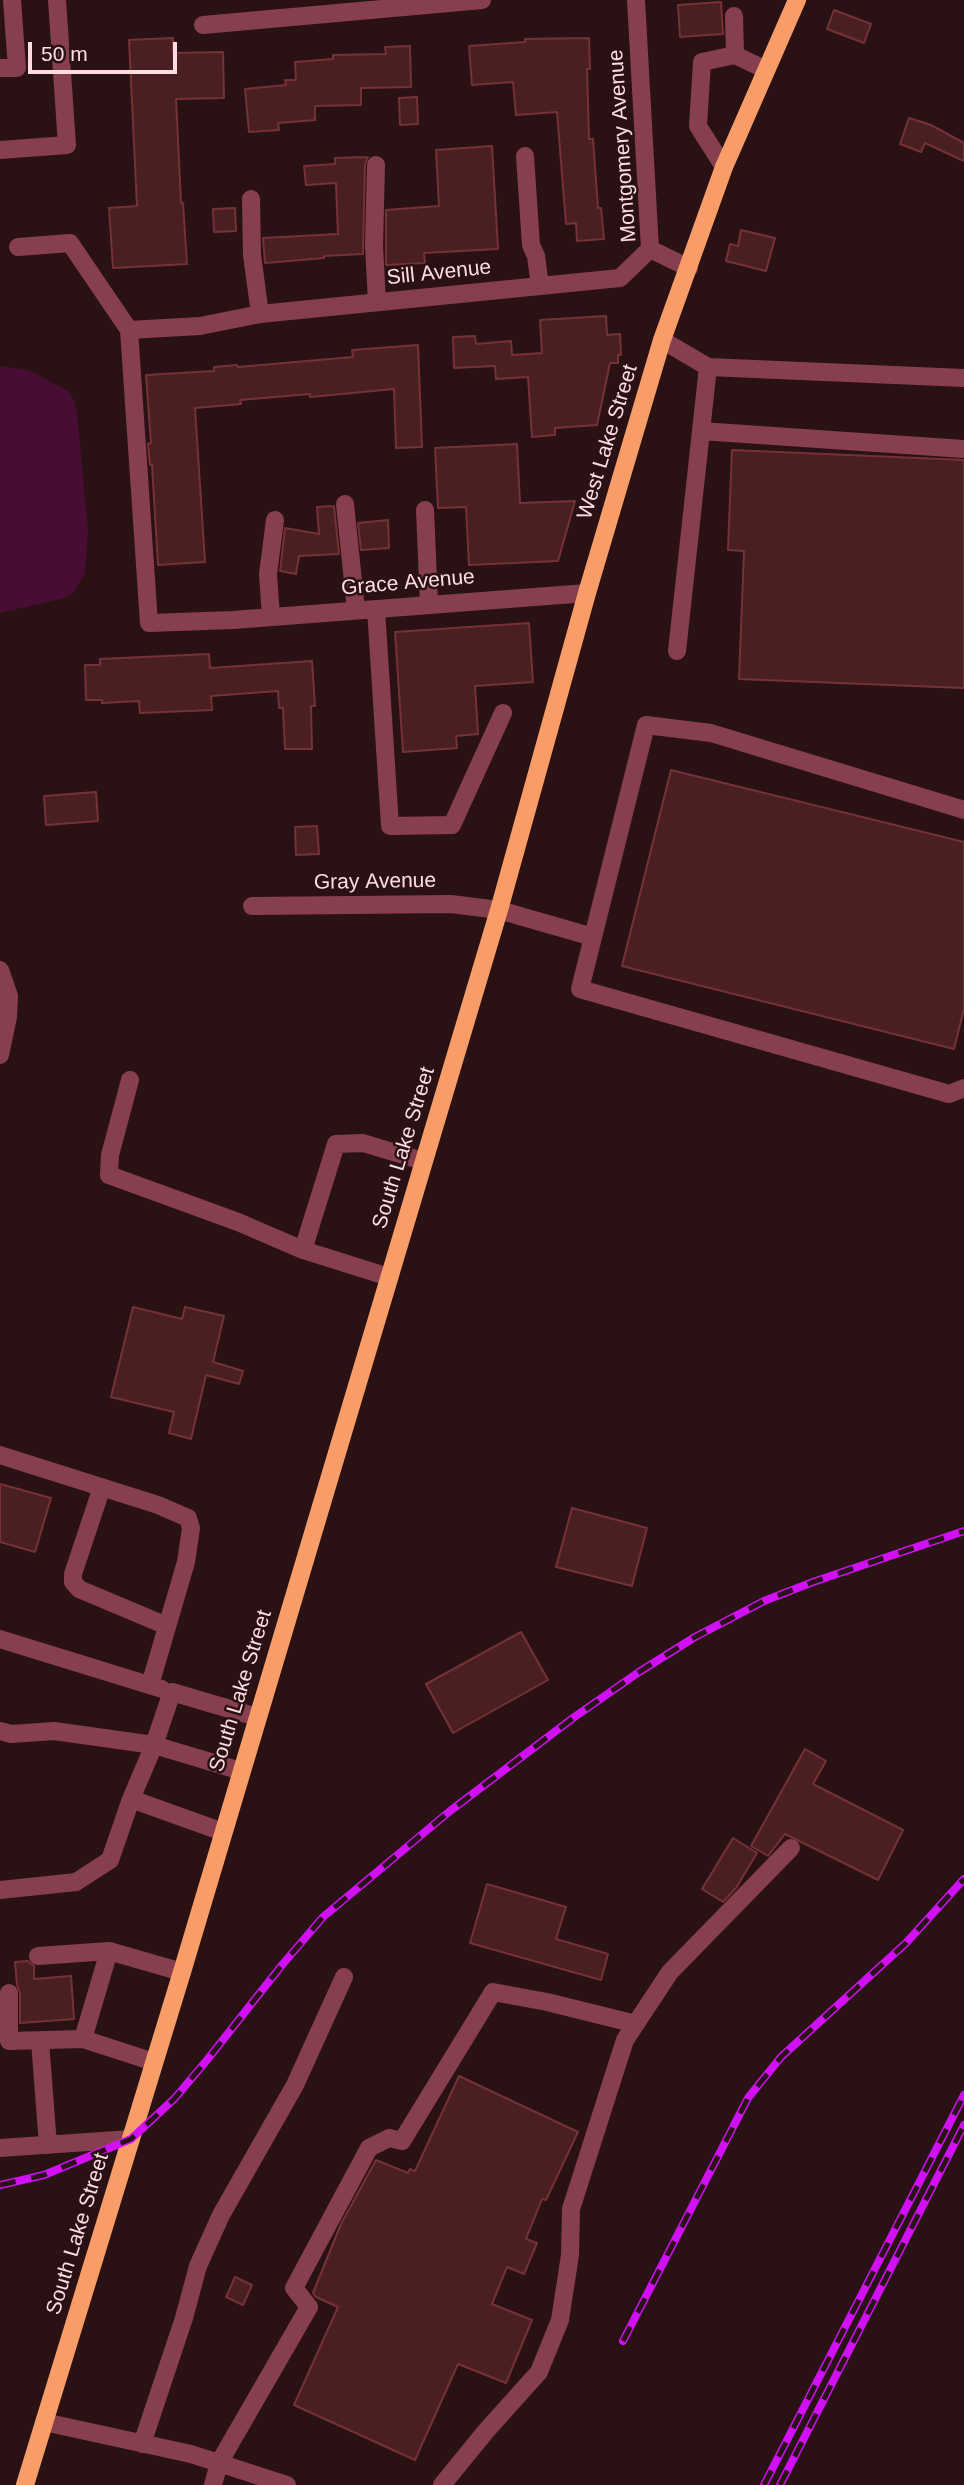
<!DOCTYPE html>
<html>
<head>
<meta charset="utf-8">
<style>
  body { margin:0 }
  #map { position:relative; width:964px; height:2485px; overflow:hidden; background:#2a1214; font-family:Arial,sans-serif }
  canvas { display:block }
  .scale { position:absolute; left:28px; top:42px; width:149px; height:32px; box-sizing:border-box; border:4px solid #fedce1; border-top:0; padding-left:9px; font-size:21px; line-height:24px; white-space:nowrap; color:#fedce1; -webkit-text-stroke:5px #2a1214; paint-order:stroke }
</style>
</head>
<body>
<div id="map">
<canvas width="964" height="2485"></canvas>
<div class="scale">50 m</div>
</div>
<script>
const context = document.querySelector('canvas').getContext('2d');
context.lineJoin = 'round';
function paint(path, color) { context.fillStyle = color; context.fill(path, 'evenodd'); }
const poly = rows => new Path2D(rows.map(r => 'M' + r).join(''));
function strokePath(path, color, width, dash) { context.strokeStyle = color; context.lineWidth = width; context.lineCap = dash ? 'butt' : 'round'; context.setLineDash(dash || []); context.stroke(path); }
function drawText(font, color, halo, rows, align = 'center') {
  context.font = font + ' Arial,sans-serif'; context.lineWidth = 5; context.setLineDash([]); context.textBaseline = 'middle'; context.strokeStyle = halo; context.fillStyle = color; for (const [text, x, y, turn = 0] of rows) {
    context.save(); context.translate(x, y); context.rotate((+turn || 0) * Math.PI / 180); context.textAlign = isNaN(turn) ? turn : align; if (halo) context.strokeText(text, 0, 0); context.fillText(text, 0, 0); context.restore();
  }
}
const water = poly([
  [0,366,28,370,68,391,74,400,77,413,88,530,85,573,74,592,65,598,0,613]
]);
const building = poly([
  [721,2,723,34,680,37,678,5,721,2],
  [834,10,871,24,864,43,827,29,834,10],
  [173,38,173,53,223,52,224,98,176,99,181,203,183,203,187,264,113,268,109,208,137,206,129,40,173,38],
  [589,38,590,69,587,69,589,139,593,139,598,208,601,208,604,239,577,241,576,223,566,224,557,112,516,115,513,82,472,85,469,46,525,42,525,39,589,38],
  [410,46,411,87,361,88,361,105,315,106,315,120,278,123,279,130,249,132,245,89,286,85,285,80,296,80,295,62,333,59,333,55,386,54,385,47,410,46],
  [417,97,418,124,400,125,399,98,417,97],
  [909,118,931,125,964,143,964,161,925,143,921,152,900,144,909,118],
  [492,146,498,249,424,253,425,263,386,265,386,210,439,206,436,150,492,146],
  [368,157,365,165,363,254,324,256,324,258,265,263,263,238,338,234,336,183,306,185,304,166,335,164,335,158,368,157],
  [235,208,236,231,214,232,213,209,235,208],
  [741,230,775,238,766,271,726,261,730,244,738,246,741,230],
  [606,316,607,335,620,334,621,355,618,355,618,363,610,363,597,425,555,428,555,435,532,437,528,377,496,379,495,366,454,368,453,337,475,336,476,344,511,341,512,355,542,353,540,320,606,316],
  [418,345,422,447,396,448,394,389,310,397,310,394,240,400,241,404,195,408,205,562,158,565,152,465,150,465,148,444,151,443,146,375,214,371,214,367,237,365,238,367,353,357,352,350,418,345],
  [517,444,520,503,575,501,558,561,469,565,466,507,438,508,435,448,517,444],
  [732,450,964,460,964,688,739,679,744,551,728,550,732,450],
  [334,506,339,554,299,556,296,574,280,571,285,528,319,534,317,507,334,506],
  [388,520,389,548,361,550,358,523,388,520],
  [529,623,533,682,475,686,478,734,456,736,457,748,403,752,395,632,529,623],
  [209,654,210,668,312,661,315,706,311,706,312,749,285,749,283,708,279,708,278,691,211,696,212,710,140,713,139,701,102,703,102,700,86,700,85,665,100,665,100,659,209,654],
  [671,770,964,842,964,1009,954,1049,622,966,671,770],
  [96,792,98,821,46,825,44,796,96,792],
  [317,826,319,854,296,855,295,827,317,826],
  [133,1307,182,1319,185,1307,224,1316,213,1362,243,1371,239,1384,206,1375,191,1439,169,1433,174,1412,111,1397,133,1307],
  [0,1484,51,1498,35,1552,0,1542,0,1484],
  [572,1508,647,1528,632,1586,556,1567,572,1508],
  [521,1632,548,1680,453,1733,426,1684,521,1632],
  [805,1749,826,1761,813,1784,903,1830,878,1880,785,1834,768,1856,751,1846,805,1749],
  [733,1838,757,1853,736,1888,723,1902,702,1889,733,1838],
  [487,1884,566,1907,556,1939,608,1954,601,1980,470,1943,487,1884],
  [28,1961,34,1966,34,1979,71,1976,74,2019,20,2023,20,1993,17,1985,15,1962,28,1961],
  [459,2076,578,2132,546,2200,542,2199,526,2239,537,2243,524,2274,507,2267,492,2304,532,2320,506,2383,458,2364,415,2460,294,2405,338,2307,316,2297,313,2293,341,2224,376,2160,408,2173,410,2169,415,2171,459,2076],
  [235,2277,252,2285,243,2305,226,2297,235,2277]
]);
const minor = poly([
  [636,0,650,249],
  [734,16,735,55],
  [203,25,482,0],
  [0,68,17,68,12,0],
  [0,150,67,145,57,0],
  [525,156,531,245,536,256,540,286],
  [376,165,374,246,377,302],
  [724,167,698,126,702,62,735,55,766,70],
  [251,199,252,255,260,314],
  [18,247,70,243,129,330,200,326,260,314,620,278,650,249],
  [650,249,689,268],
  [129,330,149,623,233,620,587,593],
  [662,340,708,367,964,378],
  [701,431,964,449],
  [345,504,356,610],
  [425,510,429,604],
  [376,609,390,826,452,825,503,713],
  [271,617,268,574,275,520],
  [677,651,708,367],
  [964,810,711,733,646,725,580,989,949,1094,964,1088],
  [252,906,451,904,499,910,593,937],
  [0,970,9,996,8,1017,0,1055],
  [130,1080,110,1155,109,1175,238,1222,303,1250,389,1277],
  [303,1250,336,1144,363,1143,423,1161],
  [0,1455,158,1505,188,1518,191,1528,186,1562,150,1685],
  [102,1487,73,1574,73,1582,79,1589,167,1626],
  [0,1639,162,1689],
  [0,1731,11,1734,54,1731,154,1745,172,1692,257,1717],
  [131,1799,154,1745,241,1771],
  [0,1890,76,1882,110,1860,131,1799,223,1832],
  [38,1956,109,1951,182,1972],
  [9,1993,9,2041,83,2039,154,2062],
  [83,2039,109,1951],
  [40,2041,48,2145],
  [0,2148,131,2139],
  [44,2422,191,2454,287,2485],
  [142,2444,184,2318,198,2266,221,2215,295,2085,344,1977],
  [213,2485,219,2463,309,2307,294,2288,369,2148,389,2138,402,2141,493,1992,547,2002,636,2024],
  [442,2485,486,2431,539,2372,560,2320,570,2255,571,2209,625,2040,670,1972,791,1848]
]);
const major = poly([
  [25,2485,182,1972,499,910,587,593,662,340,724,167,797,0]
]);
const rail = poly([
  [0,2185,44,2175,131,2139,175,2098,207,2060,282,1965,323,1917,450,1811,573,1718,639,1672,695,1637,764,1601,813,1582,964,1531],
  [623,2341,748,2098,781,2057,906,1943,964,1879],
  [764,2485,964,2095],
  [780,2485,964,2125]
]);
const streetNames = [
  ["Montgomery Avenue",623,146,-94],
  ["Sill Avenue",439,273,-6],
  ["West Lake Street",608,442,-73],
  ["Grace Avenue",408,583,-5],
  ["Gray Avenue",375,882,-1],
  ["South Lake Street",404,1148,-73],
  ["South Lake Street",241,1691,-73],
  ["South Lake Street",78,2234,-73]
];
paint(water, '#480d32');
paint(building, '#4a1f21');
strokePath(building, '#753236', 2);
strokePath(minor, '#873f4f', 18);
strokePath(major, '#f99d68', 18);
strokePath(rail, '#d110f6', 8);
strokePath(rail, '#2a1214', 5, [16]);
drawText('21px', '#fedce1', '#2a1214', streetNames);
</script>
</body>
</html>
